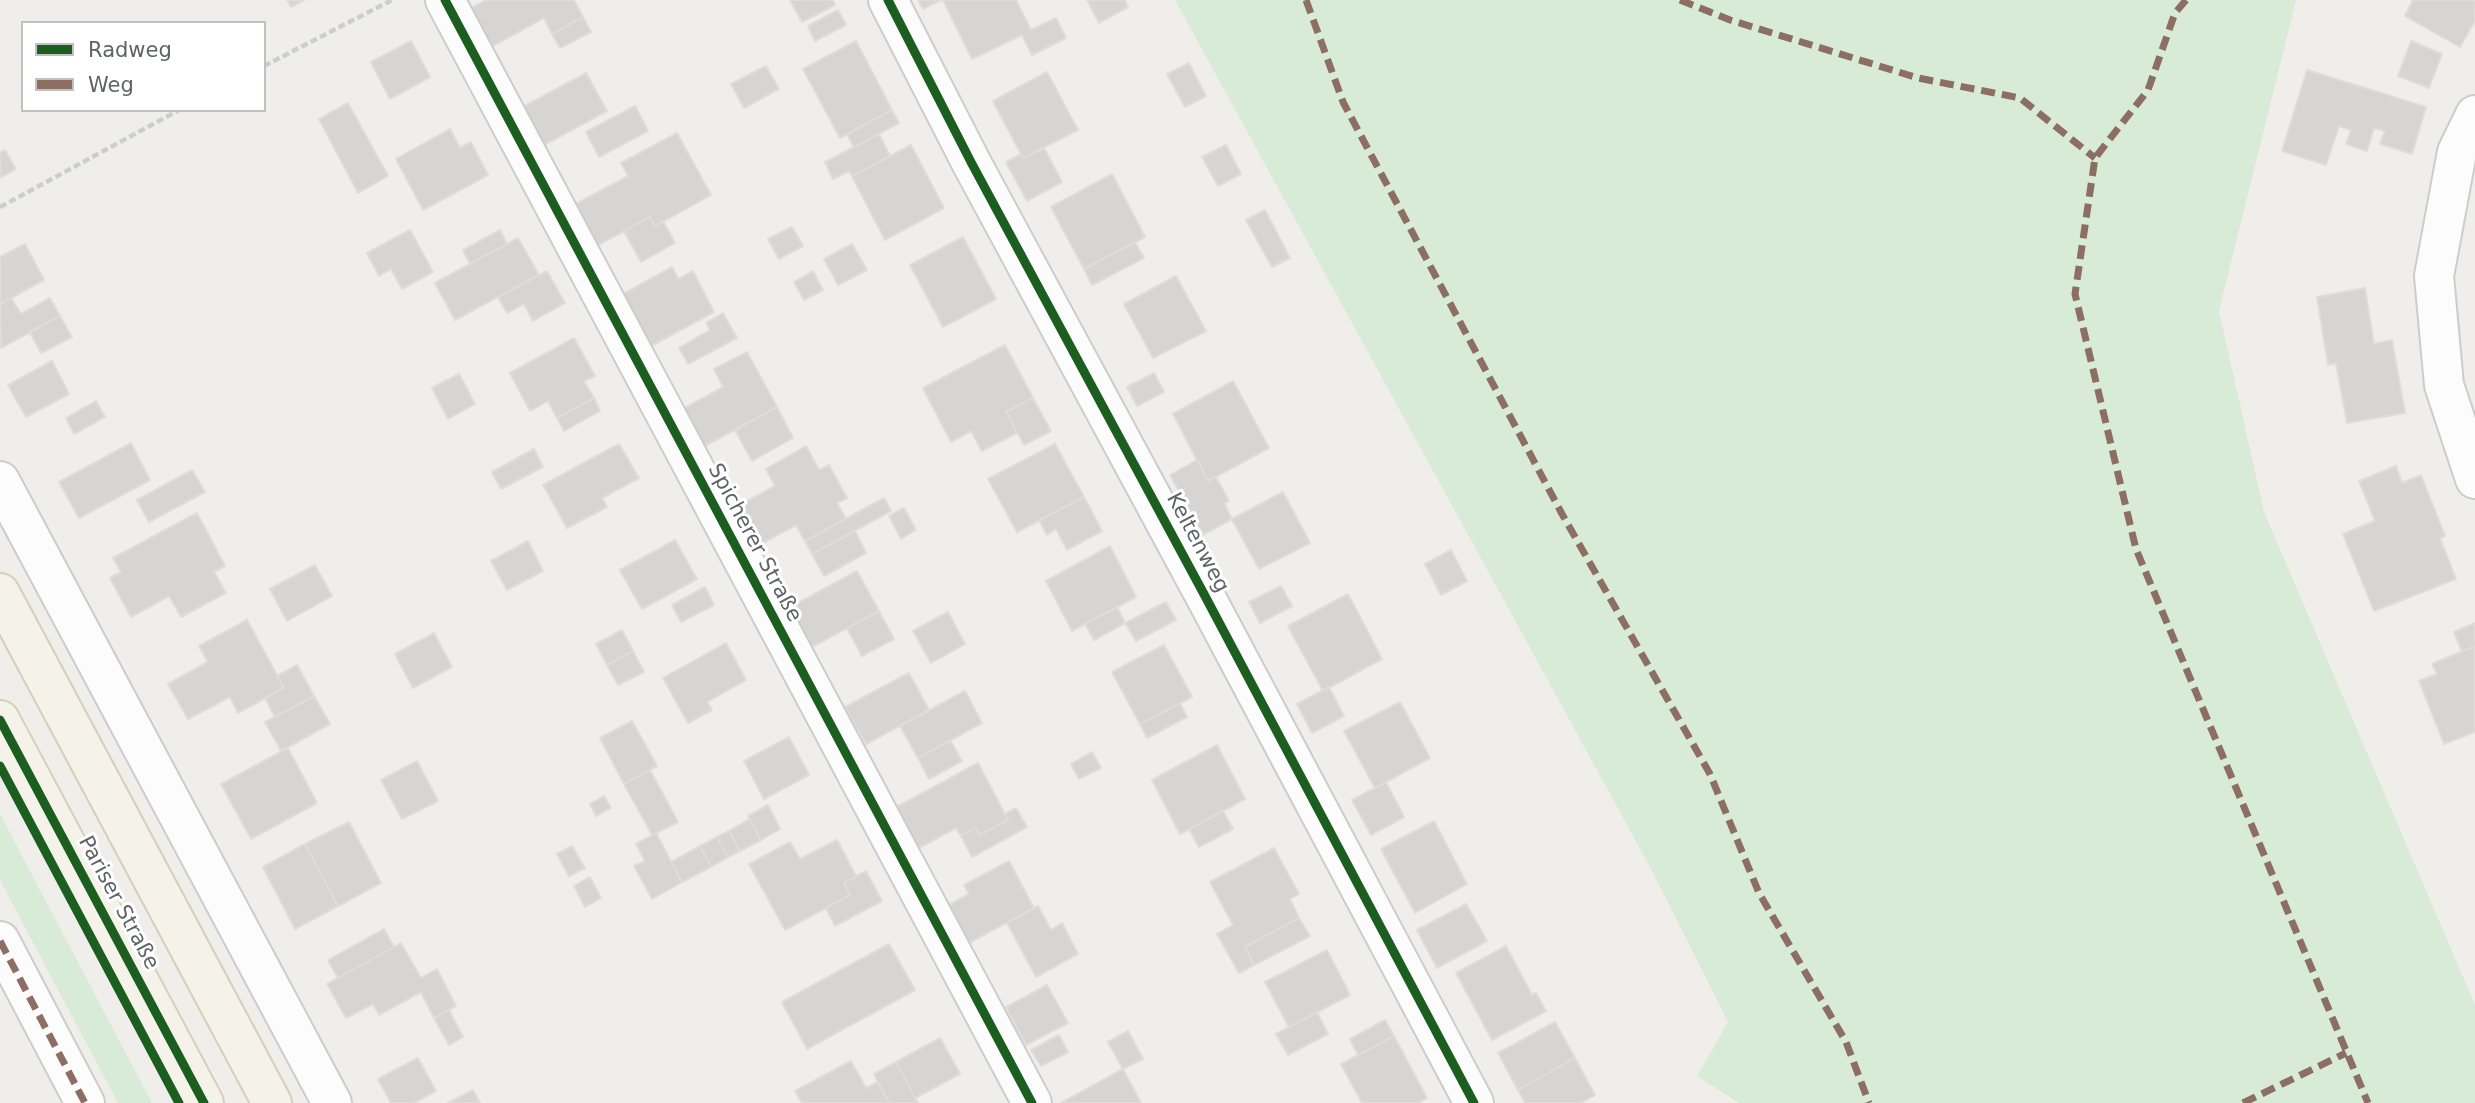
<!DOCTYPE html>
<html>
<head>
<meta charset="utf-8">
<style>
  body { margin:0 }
  #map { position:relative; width:2475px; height:1103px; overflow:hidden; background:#efeeea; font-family:"DejaVu Sans",sans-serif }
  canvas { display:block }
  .legend { position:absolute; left:21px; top:21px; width:245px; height:91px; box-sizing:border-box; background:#fff; border:2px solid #bfc1c3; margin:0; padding:9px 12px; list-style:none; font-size:21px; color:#5f6368 }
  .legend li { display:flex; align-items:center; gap:14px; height:35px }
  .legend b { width:35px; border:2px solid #bfc1c3 }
</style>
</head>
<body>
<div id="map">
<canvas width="2475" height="1103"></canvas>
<ul class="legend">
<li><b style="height:9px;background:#1b5e20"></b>Radweg</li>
<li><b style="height:9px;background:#8d6e63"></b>Weg</li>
</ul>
</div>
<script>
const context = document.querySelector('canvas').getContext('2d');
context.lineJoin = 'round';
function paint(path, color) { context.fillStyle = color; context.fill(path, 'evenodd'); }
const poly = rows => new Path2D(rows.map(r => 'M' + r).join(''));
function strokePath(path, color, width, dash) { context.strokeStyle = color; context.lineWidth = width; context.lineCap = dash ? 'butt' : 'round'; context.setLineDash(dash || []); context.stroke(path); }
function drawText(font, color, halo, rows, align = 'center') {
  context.font = font + ' "DejaVu Sans",sans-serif'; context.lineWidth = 6; context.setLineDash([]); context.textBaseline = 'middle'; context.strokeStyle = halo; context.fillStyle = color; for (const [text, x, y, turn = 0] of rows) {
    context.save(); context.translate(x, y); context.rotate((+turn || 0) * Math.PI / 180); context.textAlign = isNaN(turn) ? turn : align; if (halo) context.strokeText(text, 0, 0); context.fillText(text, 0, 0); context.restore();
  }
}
const green = poly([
  [1175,0,2296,0,2219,311,2264,512,2475,1005,2475,1103,1739,1103,1697,1076,1728,1022,1649,865],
  [0,814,152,1103,118,1103,0,880]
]);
const building = poly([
  [287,0,304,0,291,7,287,0],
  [486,0,574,0,583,17,552,34,544,18,491,47,470,9,486,0],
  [790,0,833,0,835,5,802,22,790,0],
  [918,0,941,0,923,9,918,0],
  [943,0,1016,0,1031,30,1056,18,1066,38,1032,55,1022,35,972,59,943,0],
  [1087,0,1125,0,1128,7,1099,23,1087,0],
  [2413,0,2475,0,2475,21,2460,47,2405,16,2413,0],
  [838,10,846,25,815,41,808,26,838,10],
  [583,17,591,32,560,48,552,34,583,17],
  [411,41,430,77,390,99,371,62,411,41],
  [856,41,892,110,840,138,803,69,856,41],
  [2411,41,2442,54,2429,88,2398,76,2411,41],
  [1189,63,1206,96,1185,107,1167,74,1189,63],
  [766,66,779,89,744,108,731,84,766,66],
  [2307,70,2426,107,2412,154,2380,144,2385,131,2374,128,2367,151,2346,144,2351,130,2339,126,2326,165,2282,151,2307,70],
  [1047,72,1078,130,1023,158,993,101,1047,72],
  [586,73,607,111,544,145,523,107,586,73],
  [348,103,388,176,358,193,319,119,348,103],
  [635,106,648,131,599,157,586,132,635,106],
  [892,110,899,123,854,147,847,134,892,110],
  [450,129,460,148,471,142,488,175,423,210,396,159,450,129],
  [677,133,711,195,655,226,650,217,598,245,576,204,628,176,621,163,677,133],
  [879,134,890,156,852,176,849,171,833,179,825,162,879,134],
  [911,145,944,208,885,240,852,176,911,145],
  [1226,145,1241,174,1218,186,1202,157,1226,145],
  [1044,148,1062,182,1027,201,1006,162,1021,154,1023,158,1044,148],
  [5,150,16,169,0,178,0,152,5,150],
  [1112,174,1145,237,1084,269,1051,207,1112,174],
  [1265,210,1290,258,1272,267,1246,220,1265,210],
  [650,217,655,226,663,221,675,243,641,262,624,231,650,217],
  [792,227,803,246,779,259,768,239,792,227],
  [410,230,433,272,402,289,391,269,379,276,367,253,410,230],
  [500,230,507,244,470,264,463,250,500,230],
  [963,237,996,299,943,327,910,265,963,237],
  [518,238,539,275,455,320,435,283,518,238],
  [1135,242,1144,258,1092,285,1084,269,1135,242],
  [25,244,44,280,0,304,0,257,25,244],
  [852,244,867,270,838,285,824,259,852,244],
  [672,267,678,279,693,271,714,312,651,346,623,294,672,267],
  [547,271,565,303,533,321,524,304,507,313,498,297,547,271],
  [813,271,823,290,804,300,794,282,813,271],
  [1176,276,1206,331,1153,358,1124,304,1176,276],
  [2365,288,2374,344,2392,340,2405,413,2347,423,2336,363,2328,365,2317,297,2365,288],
  [11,298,21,314,50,298,60,316,1,348,0,304,11,298],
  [723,313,737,338,688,364,679,348,710,330,706,323,723,313],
  [60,316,72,337,41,353,30,332,60,316],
  [574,338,595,376,584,381,594,398,557,418,548,401,530,411,510,373,574,338],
  [1005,345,1033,398,1006,412,1017,433,982,451,971,431,951,442,923,388,1005,345],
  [747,352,777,407,703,447,683,409,723,387,714,369,747,352],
  [52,361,69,394,26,417,8,385,52,361],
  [1154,373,1164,392,1137,406,1127,387,1154,373],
  [459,374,475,404,448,419,432,388,459,374],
  [1233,381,1269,448,1208,481,1173,414,1233,381],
  [594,398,600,411,564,431,557,418,594,398],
  [1033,398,1051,431,1024,445,1006,412,1033,398],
  [96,401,105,417,74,434,66,418,96,401],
  [777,407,793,438,752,461,735,430,777,407],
  [131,443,150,480,79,518,59,482,131,443],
  [619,444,639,478,602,498,607,507,567,528,543,485,619,444],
  [1055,444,1084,497,1017,532,988,479,1055,444],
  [806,446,819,470,829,465,847,498,837,503,846,519,805,541,796,525,759,545,738,506,775,486,766,469,806,446],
  [534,449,543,467,501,489,492,472,534,449],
  [1197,460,1208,481,1216,477,1229,501,1224,503,1232,519,1203,535,1170,475,1197,460],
  [2396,466,2402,483,2421,475,2445,536,2440,538,2456,579,2374,611,2343,534,2375,521,2359,481,2396,466],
  [192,470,205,492,149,522,137,500,192,470],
  [1283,492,1310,543,1259,569,1232,519,1283,492],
  [1084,497,1102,531,1067,550,1056,529,1047,535,1039,520,1084,497],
  [884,498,891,511,812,554,805,541,884,498],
  [904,508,916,530,901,539,889,516,904,508],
  [197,513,225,566,214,572,226,593,181,617,169,596,131,617,110,578,121,572,113,558,197,513],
  [855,531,866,553,824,576,812,554,855,531],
  [675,540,697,579,642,609,620,570,675,540],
  [528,541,543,571,507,590,491,561,528,541],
  [1110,546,1136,597,1072,631,1046,581,1110,546],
  [1451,550,1467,581,1441,595,1425,564,1451,550],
  [315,565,332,596,287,621,270,589,315,565],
  [857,571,879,611,810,648,789,608,857,571],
  [1281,586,1292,606,1260,623,1249,602,1281,586],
  [705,587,714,605,681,622,672,605,705,587],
  [1348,594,1382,659,1323,691,1288,626,1348,594],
  [1166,602,1176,620,1136,641,1125,623,1166,602],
  [1117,607,1125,623,1094,640,1085,624,1117,607],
  [879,611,894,639,862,656,847,628,879,611],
  [948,612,965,644,931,663,913,631,948,612],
  [247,620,284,688,238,713,230,697,188,719,168,684,208,662,199,646,247,620],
  [2475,623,2475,646,2462,652,2454,632,2475,623],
  [622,630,633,651,607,665,596,644,622,630],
  [434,633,452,667,413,688,395,654,434,633],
  [726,643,746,680,707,702,712,710,688,723,663,678,726,643],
  [1164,645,1192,697,1140,724,1112,672,1164,645],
  [2475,646,2475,732,2444,744,2419,681,2437,674,2432,664,2475,646],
  [633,651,644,672,618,685,607,665,633,651],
  [297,665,314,696,275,717,265,698,284,688,277,676,297,665],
  [909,673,929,710,866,744,845,707,909,673],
  [1329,687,1344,716,1312,733,1297,704,1329,687],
  [965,691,982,723,918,758,900,726,965,691],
  [314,696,330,724,281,751,265,722,314,696],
  [1400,702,1430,758,1375,788,1344,731,1400,702],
  [1180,703,1187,717,1147,738,1140,724,1180,703],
  [632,721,657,766,624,784,600,738,632,721],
  [789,737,809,775,764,799,744,761,789,737],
  [950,740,962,761,929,779,918,758,950,740],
  [1217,745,1245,799,1180,834,1152,780,1217,745],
  [288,748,317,803,251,839,221,784,288,748],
  [1092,752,1101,768,1079,779,1071,764,1092,752],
  [417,761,438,801,402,819,381,780,417,761],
  [978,763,1008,820,980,835,976,827,961,836,956,828,917,849,895,808,978,763],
  [650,770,678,822,652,835,624,784,650,770],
  [1386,782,1404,817,1371,835,1352,800,1386,782],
  [604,796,611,808,596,816,590,804,604,796],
  [768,805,780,829,761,840,748,816,768,805],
  [1016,808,1027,827,972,857,961,836,976,827,980,835,1008,820,1005,814,1016,808],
  [1223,811,1233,829,1199,847,1189,829,1223,811],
  [750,819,761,840,740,851,729,831,750,819],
  [1434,821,1467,884,1415,913,1381,849,1434,821],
  [349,822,381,883,338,906,305,844,349,822],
  [729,831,740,851,728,857,717,837,729,831],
  [656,833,682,882,652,899,634,866,645,861,636,844,656,833],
  [717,837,728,857,711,867,700,846,717,837],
  [837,840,856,876,844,883,850,895,785,930,749,864,790,842,800,859,837,840],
  [305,844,338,906,295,929,263,867,305,844],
  [572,846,585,868,569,876,557,854,572,846],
  [700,846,711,867,682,882,671,862,700,846],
  [1274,848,1299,894,1290,899,1299,918,1245,947,1254,965,1239,973,1217,934,1233,925,1210,882,1274,848],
  [1009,861,1034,908,969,943,949,905,969,894,964,885,1009,861],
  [866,871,882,901,835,926,826,908,850,895,844,883,866,871],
  [590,877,601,898,585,907,574,886,590,877],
  [1466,904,1487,941,1437,968,1417,930,1466,904],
  [1038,906,1051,930,1062,923,1078,954,1036,977,1007,923,1038,906],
  [1299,918,1310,936,1254,965,1245,947,1299,918],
  [384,929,394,947,338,978,328,960,384,929],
  [401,943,421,978,437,969,456,1006,434,1018,421,992,379,1015,373,1004,346,1018,327,984,401,943],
  [889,944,915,990,807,1049,782,1002,889,944],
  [1506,946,1532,995,1536,993,1546,1011,1492,1040,1456,973,1506,946],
  [1327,950,1350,995,1289,1027,1265,982,1327,950],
  [1047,985,1068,1023,1026,1045,1006,1007,1047,985],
  [449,1010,463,1037,449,1045,434,1018,449,1010],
  [1317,1012,1328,1034,1288,1055,1276,1034,1317,1012],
  [1385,1020,1394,1036,1358,1055,1350,1039,1385,1020],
  [1555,1022,1575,1058,1518,1090,1498,1053,1555,1022],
  [1128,1031,1143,1059,1123,1069,1108,1042,1128,1031],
  [1059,1035,1068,1052,1041,1066,1031,1050,1059,1035],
  [1394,1036,1427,1098,1418,1103,1362,1103,1341,1064,1394,1036],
  [940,1038,960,1074,915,1098,896,1062,940,1038],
  [418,1058,436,1091,414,1103,391,1103,378,1079,418,1058],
  [1575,1058,1595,1095,1581,1103,1525,1103,1518,1090,1575,1058],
  [851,1061,866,1088,878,1082,889,1103,802,1103,795,1091,851,1061],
  [896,1062,915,1098,918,1103,889,1103,878,1082,874,1074,896,1062],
  [1123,1069,1141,1103,1061,1103,1123,1069],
  [473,1090,480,1103,448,1103,473,1090]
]);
const path = poly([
  [264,66,392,0],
  [0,207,179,110]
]);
const minor = poly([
  [445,0,1032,1103],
  [888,0,972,164,1205,596,1474,1103],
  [2475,115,2457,152,2434,276,2444,385,2475,479],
  [0,481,332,1103],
  [0,941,85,1103]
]);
const major = poly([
  [0,593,272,1103],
  [0,720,204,1103]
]);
const quiet = poly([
  [1306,0,1343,102,1562,514,1710,774,1759,893,1846,1042,1869,1103],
  [1680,0,1730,20,1918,78,2020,98,2095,158],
  [2186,0,2175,13,2148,90,2095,158,2075,294,2136,549,2368,1103],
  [0,941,85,1103],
  [2243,1103,2346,1053]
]);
const cycleway = poly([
  [445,0,1032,1103],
  [888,0,972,164,1205,596,1474,1103],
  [0,720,204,1103],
  [0,766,179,1103]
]);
const streetNames = [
  ["Spicherer Straße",754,543,62],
  ["Keltenweg",1197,543,62],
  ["Pariser Straße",118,903,62]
];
paint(green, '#d8ebd6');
paint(building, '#d6d5d3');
strokePath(building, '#deddd9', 2);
strokePath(minor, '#cbcccc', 42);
strokePath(major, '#d7ceb8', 42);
strokePath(path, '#cacfcc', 4.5, [7, 3.5]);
strokePath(minor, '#fdfcfc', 38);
strokePath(major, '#f4f2e9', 38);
strokePath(quiet, '#8d6e63', 7, [14, 7]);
strokePath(cycleway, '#1b5e20', 9);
drawText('21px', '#5f6368', '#fff', streetNames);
</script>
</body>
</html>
